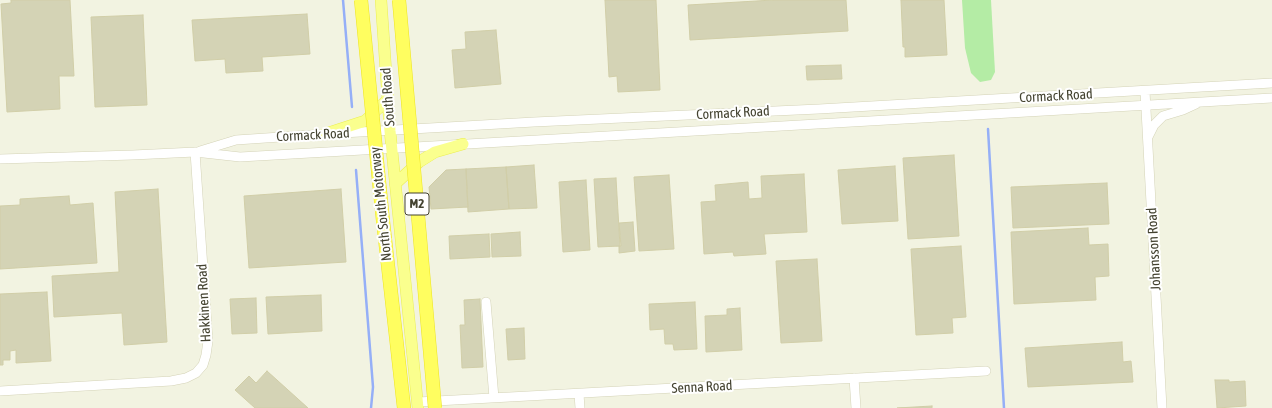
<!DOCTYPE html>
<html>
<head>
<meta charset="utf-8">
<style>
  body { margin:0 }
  canvas { display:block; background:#f2f3e1 }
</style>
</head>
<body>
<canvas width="1272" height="408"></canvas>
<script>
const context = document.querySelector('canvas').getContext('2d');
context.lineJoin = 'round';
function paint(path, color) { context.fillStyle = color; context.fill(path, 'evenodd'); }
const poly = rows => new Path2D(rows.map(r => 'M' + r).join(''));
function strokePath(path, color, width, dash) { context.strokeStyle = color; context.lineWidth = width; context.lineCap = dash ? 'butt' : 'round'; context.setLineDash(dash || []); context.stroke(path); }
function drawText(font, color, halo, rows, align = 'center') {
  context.font = font + ' "Asap Condensed",sans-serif'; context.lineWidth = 4; context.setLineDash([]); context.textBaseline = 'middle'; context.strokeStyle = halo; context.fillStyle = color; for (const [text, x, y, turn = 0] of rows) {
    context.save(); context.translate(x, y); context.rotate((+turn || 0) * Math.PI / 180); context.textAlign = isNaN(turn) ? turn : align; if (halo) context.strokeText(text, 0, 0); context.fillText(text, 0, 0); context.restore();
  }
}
const green = poly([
  [962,0,991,0,995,72,991,80,980,82,971,73,965,48]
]);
const stream = poly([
  [343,0,352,107],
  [988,129,1004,408],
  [356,170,373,387,371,408]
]);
const building = poly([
  [11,0,70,0,74,76,59,76,60,109,7,112,1,4,11,3,11,0],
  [605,0,656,0,660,90,618,92,617,76,609,77,605,0],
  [773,0,846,0,848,31,690,40,688,5,773,0],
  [901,0,944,0,947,55,905,57,905,47,903,47,901,0],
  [307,14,310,54,262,57,263,71,226,73,225,59,195,61,192,20,307,14],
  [143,15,147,105,95,107,91,17,143,15],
  [496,30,501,84,455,88,452,50,466,49,465,32,496,30],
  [841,65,842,79,807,80,806,66,841,65],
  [954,155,959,236,908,239,903,158,954,155],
  [534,165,537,208,509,209,506,167,534,165],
  [895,166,898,221,842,224,838,170,895,166],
  [506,167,509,209,468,212,466,169,506,167],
  [466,169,468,207,431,209,429,187,446,170,466,169],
  [804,174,807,232,764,234,766,254,734,256,733,252,704,254,701,202,716,201,715,185,748,182,749,199,762,198,761,176,804,174],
  [669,175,674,249,639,251,634,177,669,175],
  [616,178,620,246,598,247,594,179,616,178],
  [586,180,590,250,563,252,559,182,586,180],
  [1107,183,1109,224,1013,228,1011,187,1107,183],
  [158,189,167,342,124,345,122,313,54,317,52,276,119,272,115,192,158,189],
  [341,189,346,262,249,268,244,196,341,189],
  [69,196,70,205,93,203,97,263,0,269,0,206,20,205,20,199,69,196],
  [633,222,635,251,619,253,619,246,621,246,619,223,633,222],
  [1088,228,1089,245,1108,244,1109,276,1095,277,1096,300,1014,304,1011,232,1088,228],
  [520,232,521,256,492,257,491,234,520,232],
  [489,234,490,257,450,259,449,236,489,234],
  [961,246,966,317,952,318,953,333,916,335,911,249,961,246],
  [817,259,822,341,781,343,776,261,817,259],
  [47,292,51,361,16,363,16,350,10,351,10,360,3,360,3,365,0,365,0,294,47,292],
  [321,295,322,331,268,334,266,297,321,295],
  [256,298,257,333,232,334,230,299,256,298],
  [480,299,483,367,462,368,460,325,465,325,464,300,480,299],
  [695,302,697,349,674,350,673,344,665,344,664,329,650,330,649,304,695,302],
  [740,308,742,350,706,352,705,316,727,315,727,309,740,308],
  [524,328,525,359,508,360,506,329,524,328],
  [1122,342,1123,362,1131,361,1133,382,1028,387,1025,348,1122,342],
  [267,371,308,408,255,408,235,390,249,376,256,383,267,371],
  [1215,380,1229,380,1229,382,1245,381,1246,406,1217,408,1215,380],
  [932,406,932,408,897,408,932,406]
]);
const minor = poly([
  [1145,91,1162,408],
  [1148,137,1154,125,1163,116,1183,110,1196,104],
  [200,151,236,140,325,134,534,122,819,109,1272,83],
  [0,159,133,155,195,152,240,157,1272,98],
  [486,302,494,398],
  [854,378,856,408],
  [0,391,171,381,186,378,196,373,203,365,206,355,208,341,195,152],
  [579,394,580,408],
  [418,402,986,371]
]);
const major = poly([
  [381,0,390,131,418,408],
  [325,134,365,121,387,100],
  [395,184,419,162,435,152,463,144]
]);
const highway = poly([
  [383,221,404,408]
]);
const highwayBridge = poly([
  [361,0,383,221],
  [399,0,435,408]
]);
const shields = [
  [417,204,24]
];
const shieldNames = [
  ["M2",417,204]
];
const streetNames = [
  ["Cormack Road",1056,96,-3],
  ["South Road",388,97,-94],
  ["Cormack Road",733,113,-3],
  ["Cormack Road",313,135,-3],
  ["North South Motorway",381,204,-96],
  ["Johansson Road",1154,249,-93],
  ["Hakkinen Road",204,303,-93],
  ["Senna Road",702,387,-3]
];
paint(green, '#b4eca5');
strokePath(stream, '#95aff7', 2.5);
paint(building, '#d4d3b5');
strokePath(building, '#d1cea8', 1);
strokePath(minor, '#d4d3b7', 10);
strokePath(major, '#ebef52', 12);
strokePath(highway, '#ede421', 14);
strokePath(minor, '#fff', 9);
strokePath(major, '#faff8e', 11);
strokePath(highway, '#fffe60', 13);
strokePath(highwayBridge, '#ede421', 14, []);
strokePath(highwayBridge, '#fffe60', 13);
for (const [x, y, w] of shields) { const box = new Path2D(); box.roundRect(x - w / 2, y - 11, w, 22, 3); context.fillStyle = '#fff'; context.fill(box); strokePath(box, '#444331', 1); }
drawText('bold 13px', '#444331', null, shieldNames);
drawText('14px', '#444331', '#fff', streetNames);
</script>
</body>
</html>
